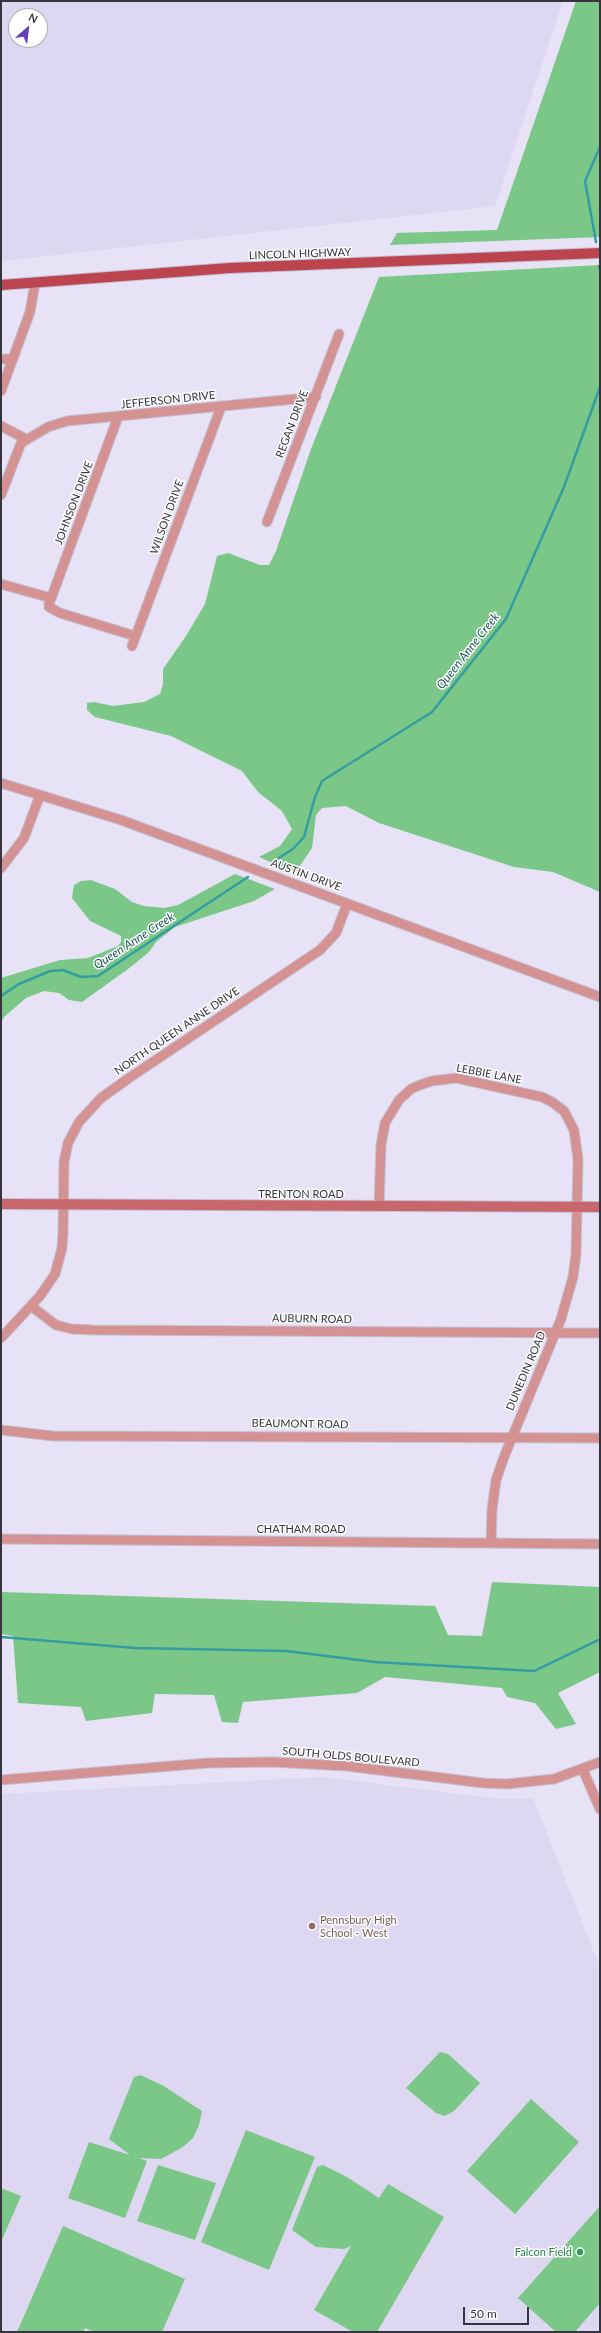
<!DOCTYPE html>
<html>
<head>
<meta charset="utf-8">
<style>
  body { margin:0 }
  #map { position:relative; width:601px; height:2333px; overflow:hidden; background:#e7e2f6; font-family:Lato,sans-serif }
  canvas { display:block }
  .frame { position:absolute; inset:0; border:2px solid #36343c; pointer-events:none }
  .north { position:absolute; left:8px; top:8px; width:40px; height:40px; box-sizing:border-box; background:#fff; border:1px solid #afaeb1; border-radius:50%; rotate:28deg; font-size:11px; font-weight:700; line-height:16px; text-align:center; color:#36343c }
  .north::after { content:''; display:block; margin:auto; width:14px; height:18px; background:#643eb6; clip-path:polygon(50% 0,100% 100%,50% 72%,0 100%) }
  .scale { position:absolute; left:463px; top:2307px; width:66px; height:18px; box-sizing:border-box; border:2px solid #36343c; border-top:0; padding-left:5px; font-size:12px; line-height:14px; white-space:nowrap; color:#36343c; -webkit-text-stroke:3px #fff; paint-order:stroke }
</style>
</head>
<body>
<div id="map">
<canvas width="601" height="2333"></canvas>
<div class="frame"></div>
<div class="north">N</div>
<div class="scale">50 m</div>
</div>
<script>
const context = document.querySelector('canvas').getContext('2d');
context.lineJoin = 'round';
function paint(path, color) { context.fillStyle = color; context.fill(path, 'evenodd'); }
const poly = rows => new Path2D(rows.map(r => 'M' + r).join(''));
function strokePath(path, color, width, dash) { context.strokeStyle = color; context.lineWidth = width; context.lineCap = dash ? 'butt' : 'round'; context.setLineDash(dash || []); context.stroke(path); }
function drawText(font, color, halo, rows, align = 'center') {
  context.font = font + ' Lato,sans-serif'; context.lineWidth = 3; context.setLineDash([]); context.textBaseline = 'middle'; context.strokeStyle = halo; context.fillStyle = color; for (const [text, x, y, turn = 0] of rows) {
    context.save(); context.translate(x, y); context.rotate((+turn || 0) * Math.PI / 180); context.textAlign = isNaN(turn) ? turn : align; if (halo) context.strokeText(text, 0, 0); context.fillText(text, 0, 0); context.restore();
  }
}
const built = poly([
  [1,1,563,1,495,206,1,261],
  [16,16,40,16,40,40,16,40],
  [323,1777,499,1799,533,1798,600,1968,600,2332,1,2332,1,1794]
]);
const green = poly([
  [576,1,600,1,600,237,390,245,397,233,497,230],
  [600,265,600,892,553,872,514,867,379,823,346,806,322,808,316,815,312,848,295,873,259,857,280,846,292,829,282,811,258,792,242,771,171,736,95,717,87,710,87,703,94,702,113,706,144,702,160,694,163,684,163,669,186,636,205,604,217,556,228,553,260,565,269,565,276,551,311,449,379,277],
  [235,874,275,889,254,901,175,927,156,942,149,952,128,969,82,1002,69,1000,59,993,44,991,26,998,4,1017,1,1023,1,978,60,960,88,958,118,946,121,942,121,936,90,921,72,898,74,885,81,881,91,880,115,889,132,902,144,906,164,908,178,905],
  [492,1582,600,1587,600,1672,558,1693,576,1724,556,1729,535,1703,507,1697,502,1688,385,1677,357,1693,243,1702,238,1723,222,1722,214,1695,155,1694,152,1713,86,1721,81,1707,18,1703,13,1636,1,1634,1,1592,435,1606,448,1635,482,1636],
  [440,2052,448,2054,480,2083,454,2111,445,2116,436,2113,406,2088],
  [140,2075,162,2085,202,2111,199,2125,193,2138,183,2147,161,2159,139,2158,147,2161,125,2218,68,2198,89,2142,130,2155,109,2139,134,2077],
  [531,2099,579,2142,515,2214,467,2171],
  [246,2130,315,2157,269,2270,201,2242],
  [158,2165,216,2183,195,2240,137,2221],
  [323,2165,347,2177,379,2198,388,2184,444,2217,377,2332,353,2332,314,2310,351,2246,344,2249,316,2247,292,2230,317,2167],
  [1,2188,21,2196,1,2242],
  [600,2206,600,2303,575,2332,556,2332,518,2298],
  [63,2226,185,2279,162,2332,94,2332,85,2328,83,2332,17,2332]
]);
const stream = poly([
  [596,242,585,181,600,147],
  [599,266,600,270],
  [274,861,293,849,304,837,315,797,322,781,432,712,506,619,564,487,600,387],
  [1,996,19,984,50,971,63,970,81,977,98,976,248,877],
  [1,1637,135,1648,286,1651,375,1662,534,1671,598,1640]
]);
const street = poly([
  [1,359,13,359],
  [1,391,30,312,35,283],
  [118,417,49,604,49,607,60,613,135,636],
  [1,426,26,439],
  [1,495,21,443,48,427,67,421,316,397],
  [267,522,339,334],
  [1,584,51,598],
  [132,646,221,407],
  [1,783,121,820,600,997],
  [1,868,24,838,40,795],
  [379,1206,381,1145,385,1123,399,1100,411,1089,420,1085,432,1081,456,1078,542,1097,552,1102,564,1111,574,1130,578,1159,576,1254,573,1277,561,1319,504,1457,496,1480,492,1510,491,1543],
  [31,1306,56,1325,72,1329,93,1330,600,1333],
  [1,1338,40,1296,55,1274,62,1248,63,1233,64,1162,68,1143,79,1122,101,1098,129,1078,320,950,336,933,347,904],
  [1,1430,53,1436,600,1438],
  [1,1539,600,1544],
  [583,1770,600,1809],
  [1,1780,208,1763,272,1762,346,1766,483,1783,507,1784,554,1779,600,1762]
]);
const secondary = poly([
  [1,1204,600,1207]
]);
const primary = poly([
  [1,285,230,268,600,253]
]);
const markers = [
  [312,1926,4,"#8d6e63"],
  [580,2252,4,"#2e9e5b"]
];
const streetNames = [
  ["LINCOLN HIGHWAY",300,254,-2],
  ["JEFFERSON DRIVE",168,400,-6],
  ["REGAN DRIVE",292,424,-69],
  ["JOHNSON DRIVE",74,503,-69],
  ["WILSON DRIVE",167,517,-70],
  ["AUSTIN DRIVE",306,875,20],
  ["NORTH QUEEN ANNE DRIVE",177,1031,-34],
  ["LEBBIE LANE",489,1074,11],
  ["TRENTON ROAD",301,1194],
  ["AUBURN ROAD",312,1319,1],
  ["DUNEDIN ROAD",526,1371,-67],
  ["BEAUMONT ROAD",300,1424,1],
  ["CHATHAM ROAD",301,1529],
  ["SOUTH OLDS BOULEVARD",351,1757,5]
];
const educationNames = [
  ["Pennsbury High",320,1920],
  ["School - West",320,1933]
];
const leisureNames = [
  ["Falcon Field",572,2252]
];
const waterNames = [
  ["Queen Anne Creek",468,651,-52],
  ["Queen Anne Creek",134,941,-33]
];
paint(built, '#ded7f2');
paint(green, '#7bc788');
strokePath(stream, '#339da1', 2.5);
strokePath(street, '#c4bfd1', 11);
strokePath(secondary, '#c4bfd1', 12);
strokePath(primary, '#c4bfd1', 12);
strokePath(street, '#d59293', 9);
strokePath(secondary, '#c7676b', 10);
strokePath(primary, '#bb444e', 10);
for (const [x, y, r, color] of markers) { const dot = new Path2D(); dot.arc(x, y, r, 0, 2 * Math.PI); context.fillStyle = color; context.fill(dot); strokePath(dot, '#fff', 1.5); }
drawText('11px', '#36343c', '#fff', streetNames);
drawText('11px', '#785e54', '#fff', educationNames, 'left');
drawText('11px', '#27864d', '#fff', leisureNames, 'right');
drawText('italic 12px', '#195556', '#fff', waterNames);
</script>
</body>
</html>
